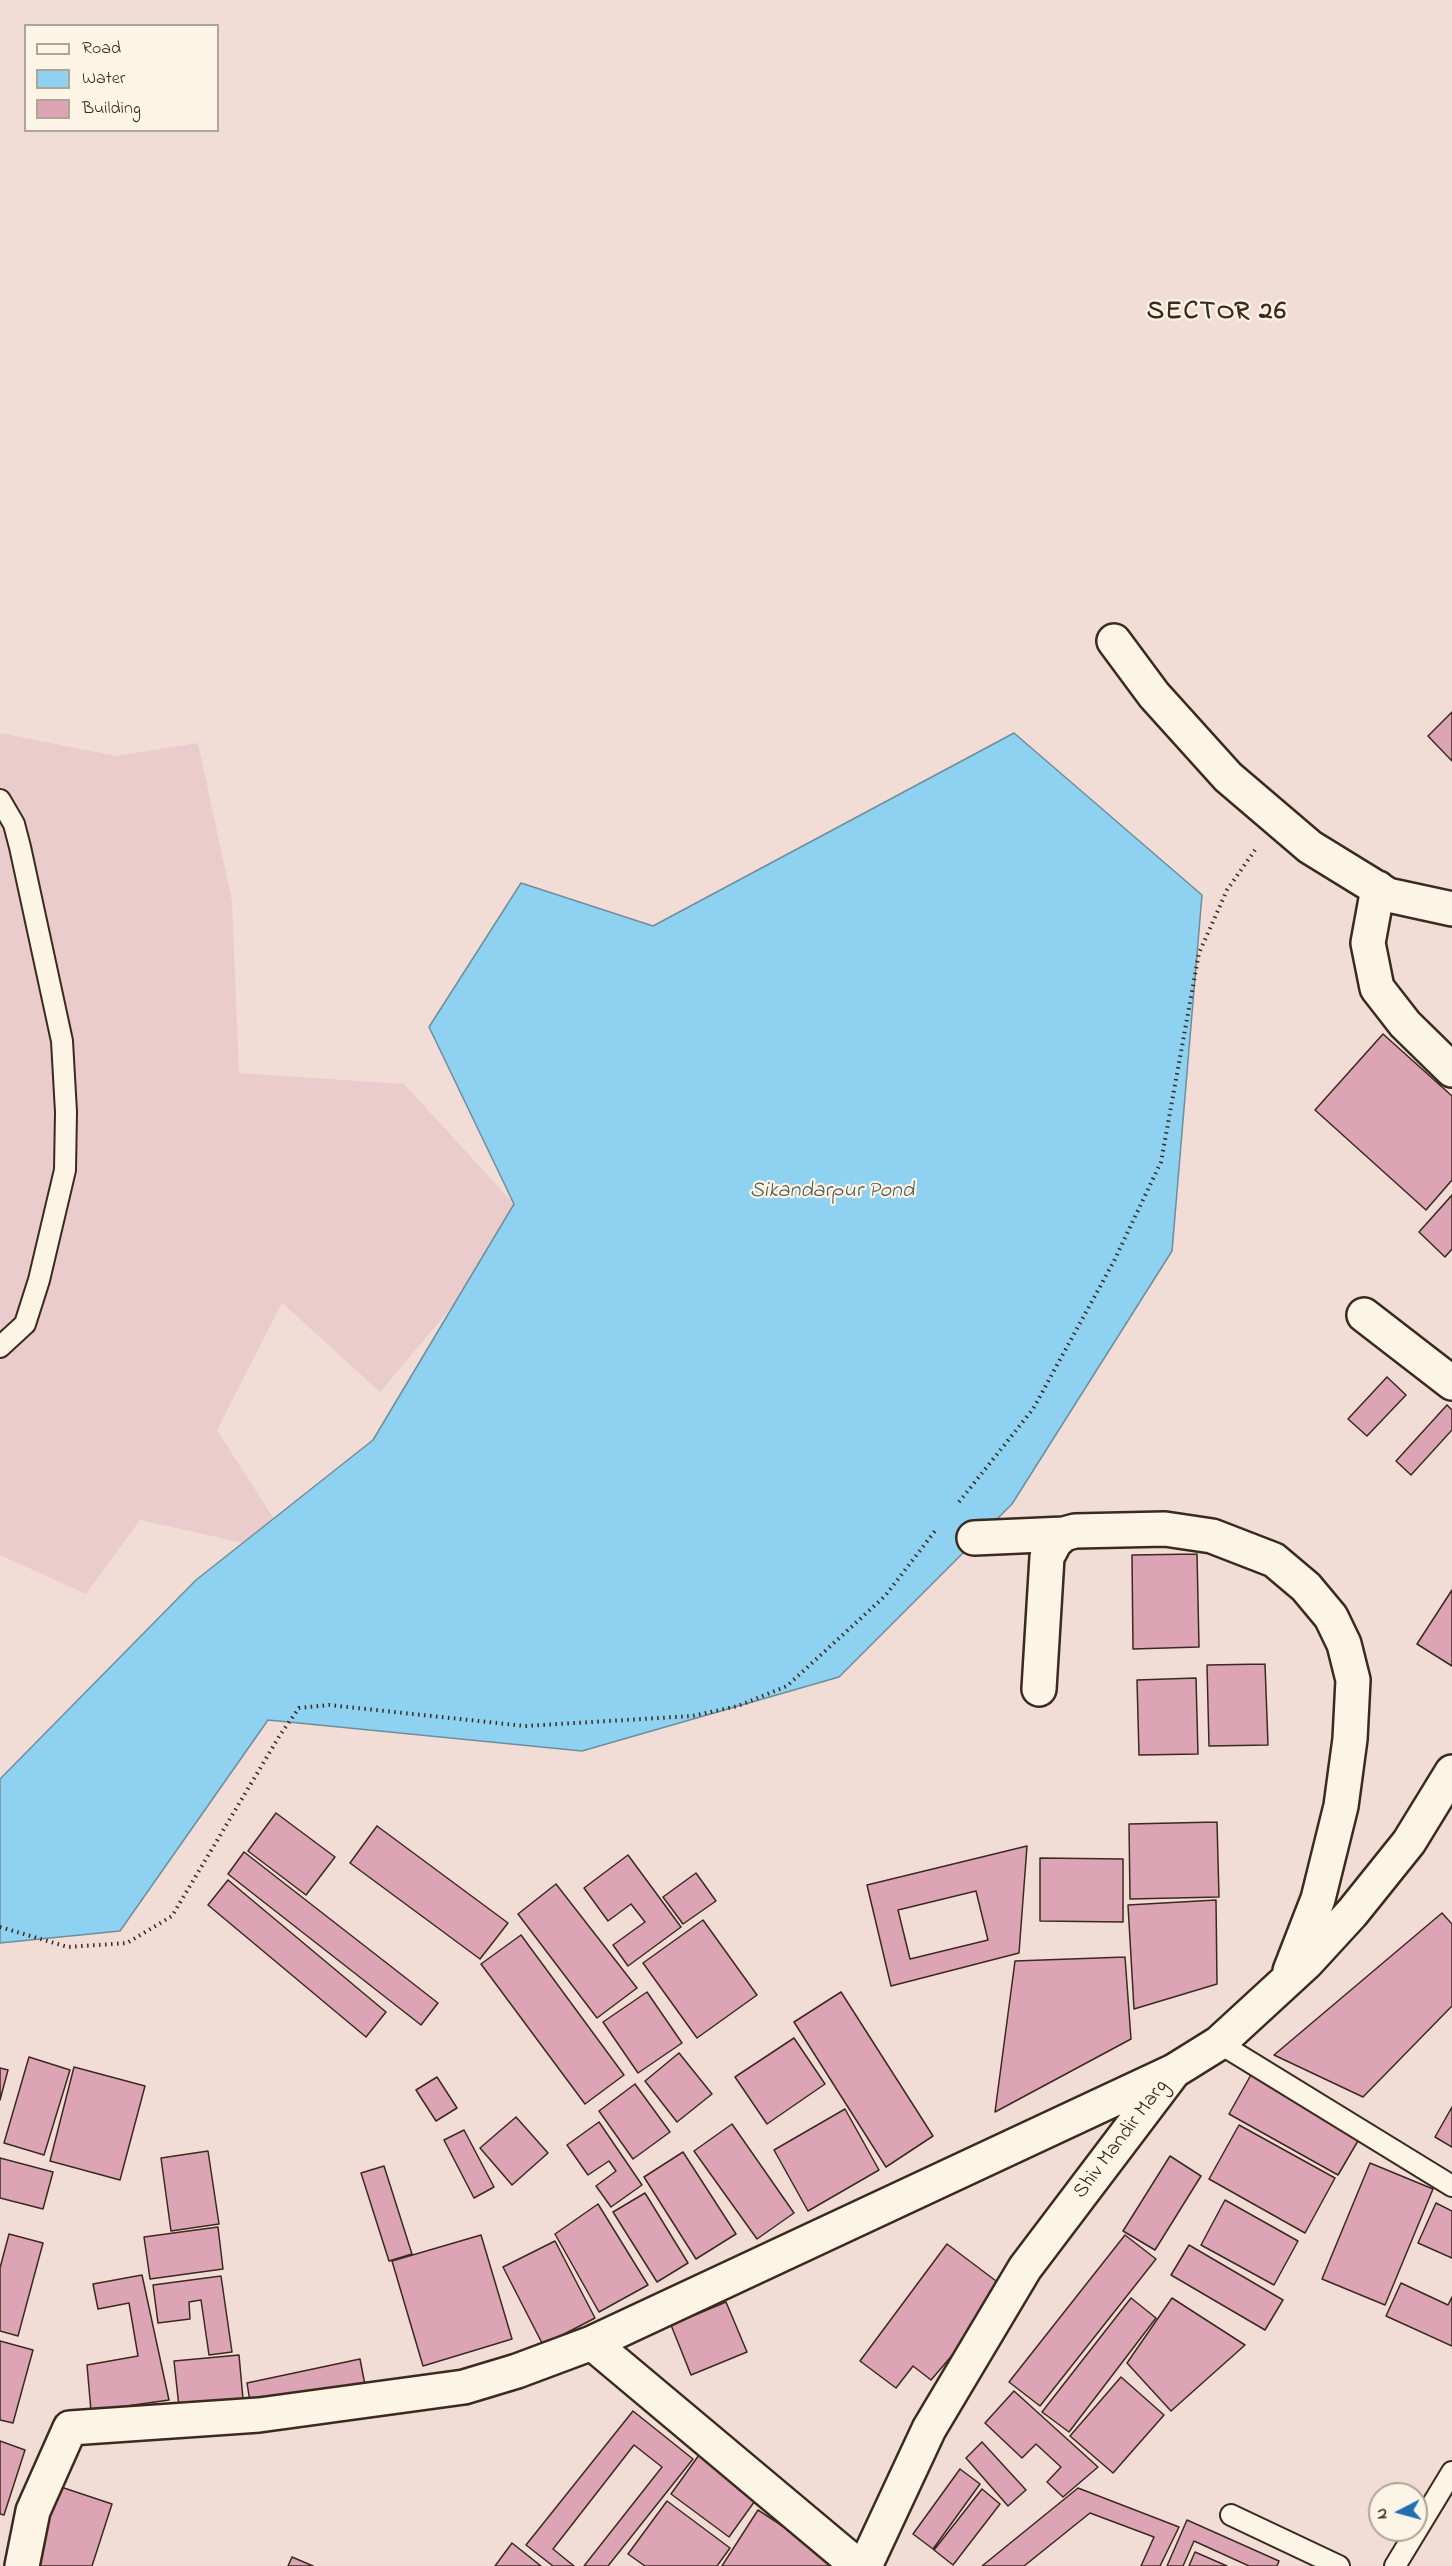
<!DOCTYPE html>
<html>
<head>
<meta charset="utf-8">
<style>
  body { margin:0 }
  #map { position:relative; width:1452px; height:2566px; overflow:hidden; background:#f2ddd6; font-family:"Indie Flower",sans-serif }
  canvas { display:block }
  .legend { position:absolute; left:24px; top:24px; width:195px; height:108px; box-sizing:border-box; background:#fcf5e5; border:2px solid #afa495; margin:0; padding:8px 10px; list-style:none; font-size:18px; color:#3b2a1e }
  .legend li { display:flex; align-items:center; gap:12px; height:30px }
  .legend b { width:30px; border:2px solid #afa495 }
  .north { position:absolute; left:1368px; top:2482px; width:60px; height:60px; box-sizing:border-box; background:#fcf5e5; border:2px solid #afa495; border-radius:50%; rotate:264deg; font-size:16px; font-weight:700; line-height:24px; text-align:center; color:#3b2a1e }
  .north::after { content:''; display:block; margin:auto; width:21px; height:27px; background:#1f6fb2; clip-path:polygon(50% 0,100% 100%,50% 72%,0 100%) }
</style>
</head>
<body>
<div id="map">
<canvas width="1452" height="2566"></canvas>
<ul class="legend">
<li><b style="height:8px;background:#fcf5e5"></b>Road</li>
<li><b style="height:16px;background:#8ed1f0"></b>Water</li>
<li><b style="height:16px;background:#dca4b4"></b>Building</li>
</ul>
<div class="north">N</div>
</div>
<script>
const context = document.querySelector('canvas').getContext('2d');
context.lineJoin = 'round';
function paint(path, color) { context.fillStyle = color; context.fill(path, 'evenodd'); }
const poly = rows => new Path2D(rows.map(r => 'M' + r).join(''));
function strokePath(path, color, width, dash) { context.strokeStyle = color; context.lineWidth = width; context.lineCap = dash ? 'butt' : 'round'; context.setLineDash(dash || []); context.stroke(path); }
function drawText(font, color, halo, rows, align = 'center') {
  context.font = font + ' "Indie Flower",sans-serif'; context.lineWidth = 4.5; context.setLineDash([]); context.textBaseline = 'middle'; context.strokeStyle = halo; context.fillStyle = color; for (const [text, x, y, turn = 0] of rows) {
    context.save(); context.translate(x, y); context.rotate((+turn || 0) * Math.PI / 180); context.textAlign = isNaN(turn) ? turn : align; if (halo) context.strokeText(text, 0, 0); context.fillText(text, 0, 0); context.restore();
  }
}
const built = poly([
  [0,733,116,756,198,743,232,901,239,1073,404,1084,527,1218,380,1392,282,1303,217,1430,297,1555,140,1520,86,1594,0,1555]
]);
const water = poly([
  [1014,733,1202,895,1172,1251,1012,1504,839,1677,582,1751,268,1720,120,1931,0,1943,0,1779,196,1580,373,1440,514,1204,429,1027,521,883,653,926,1014,733]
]);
const building = poly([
  [1452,712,1452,761,1428,736,1452,712],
  [1383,1034,1452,1096,1452,1180,1426,1210,1315,1110,1383,1034],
  [1452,1195,1452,1249,1445,1257,1419,1232,1452,1195],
  [1387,1377,1406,1395,1367,1436,1348,1419,1387,1377],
  [1447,1405,1452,1410,1452,1430,1411,1475,1396,1461,1447,1405],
  [1197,1554,1199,1647,1133,1649,1132,1555,1197,1554],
  [1452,1590,1452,1666,1417,1644,1452,1590],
  [1265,1664,1268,1745,1209,1746,1207,1665,1265,1664],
  [1196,1678,1198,1754,1139,1755,1137,1680,1196,1678],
  [276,1813,335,1857,306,1895,248,1851,276,1813],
  [1217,1822,1219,1897,1130,1899,1129,1824,1217,1822],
  [377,1826,508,1923,480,1959,350,1863,377,1826],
  [1027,1846,1019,1953,891,1986,867,1885,1027,1846],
  [976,1891,988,1940,910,1959,898,1910,976,1891],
  [244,1852,438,2003,421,2025,228,1874,244,1852],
  [628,1855,681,1927,628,1966,613,1945,645,1922,631,1904,608,1921,584,1888,628,1855],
  [1040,1858,1123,1859,1123,1922,1040,1921,1040,1858],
  [696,1873,716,1901,683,1924,663,1897,696,1873],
  [228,1880,386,2012,366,2037,208,1905,228,1880],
  [556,1884,637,1988,597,2018,518,1914,556,1884],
  [1216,1900,1217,1984,1134,2009,1128,1905,1216,1900],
  [1442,1913,1452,1924,1452,2006,1363,2097,1274,2055,1442,1913],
  [703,1920,757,1995,697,2038,643,1963,703,1920],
  [521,1935,624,2075,585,2104,481,1964,521,1935],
  [1125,1957,1131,2039,995,2112,1015,1961,1125,1957],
  [647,1992,682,2043,638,2073,603,2022,647,1992],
  [841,1992,933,2136,886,2167,794,2022,841,1992],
  [794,2038,825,2084,767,2124,735,2077,794,2038],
  [679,2053,712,2094,677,2122,645,2081,679,2053],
  [29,2057,70,2070,44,2155,4,2143,29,2057],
  [74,2067,145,2086,120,2180,50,2161,74,2067],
  [0,2068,8,2070,0,2100,0,2068],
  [1252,2073,1362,2134,1338,2175,1229,2114,1252,2073],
  [437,2077,457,2108,436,2121,416,2090,437,2077],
  [635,2084,670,2132,633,2159,599,2111,635,2084],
  [1452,2107,1452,2147,1435,2137,1452,2107],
  [845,2109,879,2170,808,2211,774,2150,845,2109],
  [516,2117,548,2153,512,2185,480,2148,516,2117],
  [599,2122,642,2185,611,2207,596,2186,616,2171,609,2161,588,2175,567,2145,599,2122],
  [732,2124,794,2213,757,2239,694,2151,732,2124],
  [1239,2125,1335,2178,1305,2233,1209,2179,1239,2125],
  [464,2130,494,2187,474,2198,444,2140,464,2130],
  [208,2151,219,2224,171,2231,161,2158,208,2151],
  [683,2152,736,2234,696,2259,644,2177,683,2152],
  [1170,2156,1201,2176,1155,2250,1123,2231,1170,2156],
  [0,2158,53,2172,43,2209,0,2198,0,2158],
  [1370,2163,1433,2189,1385,2305,1322,2279,1370,2163],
  [384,2166,412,2254,389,2261,361,2173,384,2166],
  [645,2193,688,2263,657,2282,613,2212,645,2193],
  [1225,2200,1298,2241,1274,2285,1201,2245,1225,2200],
  [1436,2203,1452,2211,1452,2258,1418,2243,1436,2203],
  [598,2204,648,2285,599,2312,555,2234,598,2204],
  [218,2227,223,2269,150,2279,144,2237,218,2227],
  [9,2234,43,2243,18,2336,0,2331,0,2268,9,2234],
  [481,2235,512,2339,423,2366,392,2261,481,2235],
  [1125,2235,1156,2259,1040,2406,1009,2382,1125,2235],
  [555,2241,595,2318,543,2345,503,2267,555,2241],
  [947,2244,1008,2290,931,2380,913,2366,896,2388,860,2361,947,2244],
  [1189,2245,1283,2300,1265,2330,1171,2275,1189,2245],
  [142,2275,169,2400,91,2411,87,2365,138,2356,129,2303,98,2309,93,2284,142,2275],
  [221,2276,232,2352,209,2355,201,2300,189,2302,190,2319,158,2323,153,2285,221,2276],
  [1401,2283,1448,2305,1452,2297,1452,2346,1386,2316,1401,2283],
  [1131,2298,1156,2318,1069,2432,1042,2412,1131,2298],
  [1172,2298,1245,2345,1171,2411,1127,2363,1172,2298],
  [726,2302,747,2352,691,2375,671,2325,726,2302],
  [0,2341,33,2350,13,2423,0,2420,0,2341],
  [239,2355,243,2399,179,2407,174,2361,239,2355],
  [360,2359,365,2385,251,2408,247,2383,360,2359],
  [1121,2377,1164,2415,1113,2473,1070,2436,1121,2377],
  [1014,2391,1098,2467,1063,2497,1047,2482,1061,2467,1036,2444,1022,2458,985,2423,1014,2391],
  [633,2411,693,2459,608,2566,584,2566,662,2467,634,2445,553,2549,574,2566,553,2566,526,2545,633,2411],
  [0,2441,25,2450,4,2515,0,2514,0,2441],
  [982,2442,1026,2490,1008,2506,966,2458,982,2442],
  [699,2455,757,2498,729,2537,671,2494,699,2455],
  [960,2469,980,2484,933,2549,913,2534,960,2469],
  [52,2484,112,2504,92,2566,24,2566,52,2484],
  [1078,2488,1179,2527,1160,2566,1141,2566,1154,2537,1090,2513,1024,2566,982,2566,1078,2488],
  [982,2489,1000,2504,953,2565,934,2550,982,2489],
  [667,2501,730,2548,717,2566,645,2566,628,2554,667,2501],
  [758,2510,844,2566,722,2566,758,2510],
  [1187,2520,1279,2561,1277,2566,1249,2566,1194,2541,1183,2566,1167,2566,1187,2520],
  [512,2543,541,2566,495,2566,512,2543],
  [1195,2552,1227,2566,1189,2566,1195,2552],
  [292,2557,313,2566,288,2566,292,2557]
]);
const path = poly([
  [959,1502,1033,1409,1114,1261,1161,1162,1199,953,1227,890,1255,850],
  [0,1927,68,1947,127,1943,172,1916,280,1735,299,1708,329,1705,525,1726,692,1716,738,1706,787,1686,885,1596,935,1531]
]);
const lane = poly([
  [0,800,14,824,20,847,62,1041,66,1112,65,1170,39,1280,25,1324,0,1347],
  [1219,2043,1452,2186],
  [1231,2515,1339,2566],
  [1395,2566,1452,2472]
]);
const street = poly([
  [1114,641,1154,695,1228,777,1310,847,1388,895,1452,909],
  [1378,888,1368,943,1377,988,1405,1024,1452,1070],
  [1364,1315,1452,1383],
  [974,1538,1064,1534],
  [1039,1689,1047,1557,1055,1542,1064,1534,1075,1531,1165,1529,1212,1536,1274,1560,1306,1587,1331,1617,1344,1644,1353,1680,1350,1739,1341,1806,1318,1899,1290,1971],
  [592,2343,858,2566],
  [22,2566,33,2511,70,2428,259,2415,464,2387,517,2371,592,2343,1174,2071],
  [865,2566,929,2429,1025,2268,1174,2071,1219,2043,1307,1962,1352,1913,1409,1842,1452,1772]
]);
const streetNames = [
  ["Shiv Mandir Marg",1122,2140,-53]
];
const waterNames = [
  ["Sikandarpur Pond",832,1192]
];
const districtNames = [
  ["SECTOR 26",1217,314]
];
paint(built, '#ebcccc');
paint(water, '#8ed1f0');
strokePath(water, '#6d8e9c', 1.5);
paint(building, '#dca4b4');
strokePath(building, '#3b2a1e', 1.5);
strokePath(lane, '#3b2a1e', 24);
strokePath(street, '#3b2a1e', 38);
strokePath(path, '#3b2a1e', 4, [1.5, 4.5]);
strokePath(lane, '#fcf5e5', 20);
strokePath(street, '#fcf5e5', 33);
drawText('21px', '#3b2a1e', '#fcf5e5', streetNames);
drawText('italic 22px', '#505452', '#fcf5e5', waterNames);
context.letterSpacing = '1.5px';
drawText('bold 27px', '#3b2a1e', '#fcf5e5', districtNames);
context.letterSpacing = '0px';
</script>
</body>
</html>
